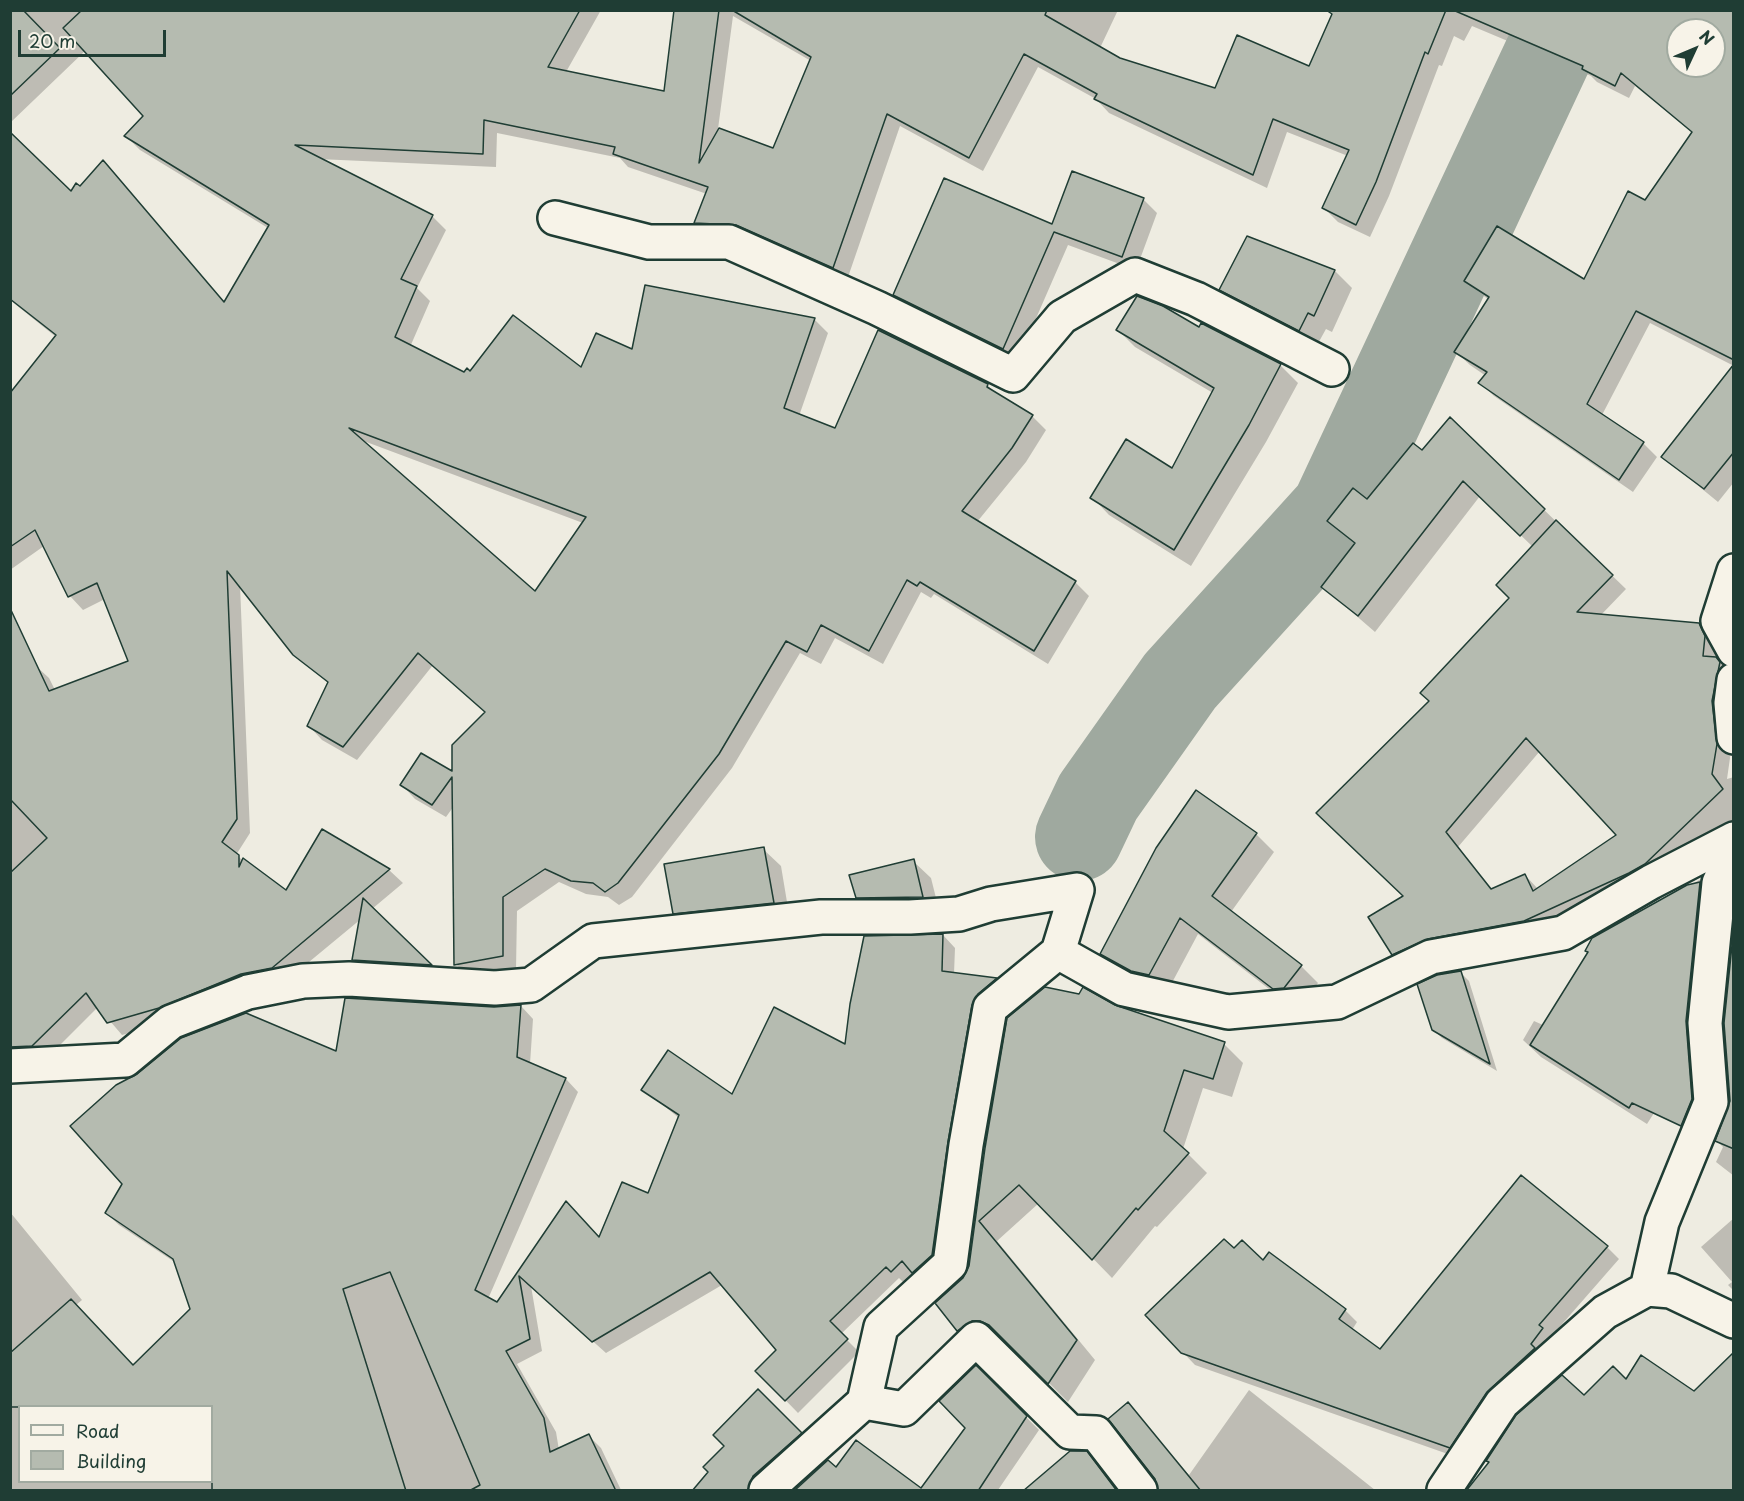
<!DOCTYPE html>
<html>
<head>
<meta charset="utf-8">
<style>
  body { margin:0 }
  #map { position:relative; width:1744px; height:1501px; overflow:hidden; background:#eeece1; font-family:"Playpen Sans",sans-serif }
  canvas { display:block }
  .frame { position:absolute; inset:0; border:12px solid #1f3d34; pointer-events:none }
  .legend { position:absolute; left:18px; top:1405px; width:195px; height:78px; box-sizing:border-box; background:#f7f3e8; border:2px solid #a1aaa0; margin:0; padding:8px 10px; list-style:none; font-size:18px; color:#1f3d34 }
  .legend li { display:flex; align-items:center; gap:12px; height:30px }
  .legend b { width:30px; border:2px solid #a1aaa0 }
  .north { position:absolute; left:1666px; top:18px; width:60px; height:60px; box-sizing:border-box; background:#f7f3e8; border:2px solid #a1aaa0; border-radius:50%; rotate:46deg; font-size:16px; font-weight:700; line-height:24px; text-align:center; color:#1f3d34 }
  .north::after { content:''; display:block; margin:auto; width:21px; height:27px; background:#1f3d34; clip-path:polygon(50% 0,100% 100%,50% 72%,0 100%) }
  .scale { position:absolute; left:18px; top:30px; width:148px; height:27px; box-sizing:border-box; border:3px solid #1f3d34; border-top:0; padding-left:8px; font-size:18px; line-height:21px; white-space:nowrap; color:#1f3d34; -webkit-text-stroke:4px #f7f3e8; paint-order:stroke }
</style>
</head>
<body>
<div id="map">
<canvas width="1744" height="1501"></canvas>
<div class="frame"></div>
<ul class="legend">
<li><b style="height:8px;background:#f7f3e8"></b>Road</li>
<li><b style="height:16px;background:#b5bbb0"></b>Building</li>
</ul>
<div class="north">N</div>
<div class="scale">20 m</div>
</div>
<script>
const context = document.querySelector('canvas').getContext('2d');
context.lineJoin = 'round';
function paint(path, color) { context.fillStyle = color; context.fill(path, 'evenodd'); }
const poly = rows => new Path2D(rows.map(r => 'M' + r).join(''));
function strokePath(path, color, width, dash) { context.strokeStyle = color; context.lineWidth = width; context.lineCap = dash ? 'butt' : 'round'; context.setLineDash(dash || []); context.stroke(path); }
const shadow = poly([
  [10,10,601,10,566,72,665,93,675,10,1118,10,1100,48,1120,59,1216,90,1310,68,1334,10,1734,10,1734,366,1650,323,1602,415,1643,443,1657,457,1633,492,1494,396,1480,383,1486,376,1470,365,1456,352,1489,300,1465,281,1585,281,1693,133,1635,86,1629,98,1597,82,1591,76,1472,26,1464,41,1454,36,1442,66,1439,65,1389,196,1370,237,1338,222,1324,208,1348,156,1287,132,1267,188,1109,113,1096,99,1038,67,983,171,900,126,847,280,710,236,696,223,707,194,628,167,620,158,497,133,496,167,318,159,432,216,446,230,417,288,430,301,410,347,464,374,582,370,633,351,646,287,815,320,828,333,799,416,836,430,987,385,997,394,1032,416,1046,430,1026,462,977,522,1075,582,1089,596,1048,664,934,594,931,598,921,592,883,664,835,638,821,664,800,653,732,768,632,897,619,905,608,897,586,894,559,882,517,911,516,970,469,978,456,964,454,806,446,817,415,799,402,785,454,773,486,713,433,665,357,760,322,740,309,726,329,684,294,654,240,585,250,833,236,855,286,893,323,831,389,870,403,883,372,909,438,973,362,968,353,960,361,919,286,981,173,1021,122,1035,98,1007,48,1057,10,1067,10,642,49,678,55,690,130,662,105,599,83,610,70,596,44,546,10,570,10,404,56,337,10,300,10,134,71,193,81,188,103,162,225,303,268,228,140,150,126,136,145,116,85,51,10,123],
  [733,16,811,61,774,150,718,129],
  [1678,30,1714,30,1714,66,1678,66],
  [361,440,583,523,535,593],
  [1143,199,1157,213,1136,270,1068,245,1017,362,909,309,895,295,1053,226],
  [1248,238,1335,271,1352,288,1332,332,1326,329,1316,347,1238,307,1220,289],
  [1135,299,1163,308,1199,329,1280,365,1298,383,1266,442,1191,566,1109,515,1092,497,1173,470,1213,393,1135,347,1118,330],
  [1734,366,1734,482,1718,502,1663,457],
  [1450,419,1626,589,1600,616,1699,624,1713,639,1733,677,1726,715,1730,758,1727,779,1734,777,1734,841,1538,934,1407,968,1393,954,1405,897,1511,598,1533,547,1480,496,1375,632,1323,587,1355,545,1329,520,1367,502,1422,452],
  [1540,751,1619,836,1538,889,1525,875,1493,890,1458,847],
  [1197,792,1256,834,1274,852,1231,912,1301,966,1318,983,1302,1005,1291,1006,1198,934,1167,992,1119,971,1102,954],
  [763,849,781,866,790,920,692,930,675,913],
  [913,861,931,878,940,914,874,915,857,897],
  [1701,879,1716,894,1701,1036,1574,1016,1593,939],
  [943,935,955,948,954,974,996,979,1008,991,944,1267,925,1285,914,1274,904,1283,899,1278,841,1334,859,1352,798,1413,757,1371,778,1351,722,1285,606,1353,531,1286,542,1351,517,1364,556,1432,559,1450,589,1436,601,1448,621,1490,10,1490,10,1212,82,1300,76,1305,133,1367,192,1310,176,1263,119,1225,106,1213,337,1053,494,1008,521,1006,533,1019,530,1064,566,1079,578,1092,488,1299,497,1304,566,1203,600,1239,649,1195,679,1118,643,1089,732,1096,846,1047],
  [20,1406,212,1406,212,1482,20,1482],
  [1460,972,1469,981,1497,1071,1442,1038,1433,1029],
  [1115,1007,1224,1044,1243,1063,1232,1097,1203,1088,1183,1149,1207,1173,1157,1227,1155,1226,1112,1278,1039,1203,997,1241,1095,1360,1068,1402,1010,1344,1001,1339,991,1339,977,1349,958,1330,964,1279,970,1267,986,1148],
  [1534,1021,1651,1073,1668,1091,1647,1124,1541,1057,1523,1040],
  [1734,1119,1734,1176,1716,1162,1723,1147,1717,1141],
  [1734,1218,1734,1291,1728,1285,1732,1282,1701,1247],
  [1607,1247,1619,1259,1550,1338,1554,1341,1462,1459,1195,1365,1147,1315,1235,1251,1263,1263,1345,1310,1357,1322,1352,1330,1380,1351],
  [976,1367,1039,1430,998,1490,922,1490,967,1428],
  [1249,1390,1375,1490,1160,1490,1128,1404,1189,1475],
  [758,1391,813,1446,766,1490,694,1490,727,1446],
  [1086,1453,1119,1490,1025,1490]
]);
const river = poly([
  [1079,837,1098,797,1180,681,1335,510,1569,10]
]);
const building = poly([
  [10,10,23,10,60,48,10,96,10,10],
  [82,10,580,10,548,67,664,91,674,10,719,10,699,163,719,128,773,148,811,57,732,10,1047,10,1045,15,1120,58,1215,88,1237,35,1309,66,1332,14,1326,10,1446,10,1428,54,1425,52,1376,182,1356,225,1322,208,1349,150,1273,119,1253,175,1094,99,1097,94,1024,54,969,158,887,114,833,268,736,225,694,223,708,187,613,154,615,147,484,120,483,154,295,145,433,215,401,279,417,286,395,337,464,372,467,368,470,371,513,315,581,367,596,333,632,349,645,285,815,318,784,408,835,428,878,330,988,384,987,387,1033,415,1012,448,962,511,1076,581,1034,651,920,582,917,586,907,580,869,651,821,625,807,652,786,641,719,754,618,883,605,892,593,883,571,881,545,869,503,897,503,956,454,965,452,777,432,805,400,785,421,753,452,771,452,745,485,712,418,653,343,747,307,726,328,682,293,655,227,571,237,819,222,842,239,855,239,867,243,858,286,890,322,829,390,869,272,968,241,974,159,1008,107,1023,86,993,32,1046,10,1047,10,873,47,838,10,799,10,608,49,691,128,661,97,583,68,597,35,530,10,547,10,393,56,335,10,299,10,132,71,191,76,183,80,186,103,160,224,302,269,225,124,136,143,116,63,28,82,10],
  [349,428,586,517,535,591,349,428],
  [1453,10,1734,10,1734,360,1636,311,1587,404,1644,442,1619,480,1478,383,1487,372,1454,352,1489,297,1464,281,1497,226,1584,279,1628,191,1645,200,1692,132,1621,73,1615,86,1582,69,1583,66,1453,10],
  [1678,30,1714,30,1714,66,1678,66,1678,30],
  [1072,171,1144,198,1122,257,1054,232,1003,349,893,295,944,178,1052,224,1072,171],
  [1247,236,1335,270,1314,316,1308,313,1299,331,1219,290,1247,236],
  [1137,296,1163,306,1199,327,1201,323,1281,364,1249,425,1174,550,1090,498,1126,439,1172,468,1214,388,1116,330,1137,296],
  [1734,364,1734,452,1704,489,1661,457,1734,364],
  [1450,417,1545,509,1520,536,1463,481,1358,616,1321,587,1355,543,1327,521,1353,488,1367,499,1413,443,1422,450,1450,417],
  [1556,520,1613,575,1577,612,1699,623,1705,636,1703,656,1716,657,1720,662,1712,701,1717,744,1712,774,1723,789,1645,864,1629,873,1524,921,1428,939,1392,955,1368,917,1403,896,1316,813,1429,701,1420,693,1509,598,1496,585,1556,520],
  [1526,738,1616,835,1533,891,1525,874,1491,889,1446,832,1526,738],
  [1196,790,1257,833,1212,896,1302,965,1284,988,1273,989,1180,918,1149,975,1131,971,1100,954,1156,848,1196,790],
  [764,847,774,903,673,914,664,864,764,847],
  [914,859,923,897,856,898,849,875,914,859],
  [1700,882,1686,1021,1692,1099,1681,1126,1632,1103,1629,1108,1530,1045,1588,952,1585,951,1592,938,1687,885,1700,882],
  [363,898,432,965,352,960,363,898],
  [1734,926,1734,1149,1715,1141,1730,1101,1724,1023,1734,926],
  [943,934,942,971,997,978,978,994,972,1005,948,1142,932,1255,912,1273,902,1261,891,1272,886,1267,830,1321,848,1339,785,1401,755,1371,776,1350,710,1272,592,1342,519,1276,530,1339,506,1351,544,1418,550,1452,589,1434,616,1491,469,1491,480,1485,390,1272,343,1289,406,1491,212,1491,212,1407,10,1407,10,1353,71,1299,133,1365,190,1309,173,1259,105,1213,122,1184,70,1126,116,1085,137,1074,181,1038,246,1013,336,1051,345,998,494,1007,521,1005,517,1057,566,1078,475,1290,497,1302,566,1201,599,1237,622,1182,648,1193,679,1115,641,1090,668,1050,732,1094,774,1007,845,1044,850,1004,864,936,943,934],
  [1461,971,1490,1064,1432,1030,1417,984,1437,975,1461,971],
  [1045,987,1079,994,1083,987,1115,1005,1225,1042,1213,1079,1184,1070,1164,1131,1189,1153,1138,1210,1136,1208,1092,1260,1019,1185,979,1221,1077,1340,1048,1384,989,1325,980,1321,972,1321,957,1331,935,1303,963,1278,969,1266,985,1148,1007,1018,1045,987],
  [1521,1175,1608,1246,1539,1325,1543,1328,1531,1344,1535,1348,1487,1392,1450,1448,1181,1353,1145,1315,1224,1239,1234,1248,1242,1240,1263,1260,1269,1252,1346,1309,1339,1319,1380,1349,1521,1175],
  [1734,1352,1734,1491,1466,1491,1489,1462,1486,1461,1516,1415,1562,1375,1584,1395,1613,1366,1626,1379,1641,1355,1694,1391,1734,1352],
  [976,1365,1027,1416,978,1491,794,1491,828,1460,836,1467,856,1440,921,1488,965,1428,939,1401,976,1365],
  [758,1389,802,1433,753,1476,748,1491,692,1491,708,1472,703,1467,724,1446,713,1435,758,1389],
  [1128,1402,1201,1491,1158,1491,1155,1479,1108,1419,1128,1402],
  [1070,1451,1087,1451,1117,1491,1023,1491,1070,1451]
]);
const street = poly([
  [555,218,649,242,729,242,877,308,1013,375,1062,317,1135,275,1196,299,1332,369],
  [1734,571,1718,621,1734,650],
  [1734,680,1731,703,1734,737],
  [1058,952,1124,989,1228,1012,1337,1002,1431,957,1563,933,1651,882,1734,839],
  [10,1066,125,1060,171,1022,248,992,303,981,349,979,495,988,531,985,593,941,821,917,910,917,959,914,991,904,1077,890,1058,952,990,1008,966,1145,950,1264,881,1327,864,1402,766,1490],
  [1647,1289,1671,1291,1734,1321],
  [864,1402,904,1409,976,1339,1070,1432,1096,1433,1140,1490],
  [1444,1490,1502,1403,1605,1312,1647,1289,1662,1222,1711,1102,1705,1023,1719,883,1734,852]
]);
paint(shadow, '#0003');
strokePath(river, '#9fa99f', 88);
paint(building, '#b5bbb0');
strokePath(building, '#1f3d34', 1.5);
strokePath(street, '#1f3d34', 38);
strokePath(street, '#f7f3e8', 33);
</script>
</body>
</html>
